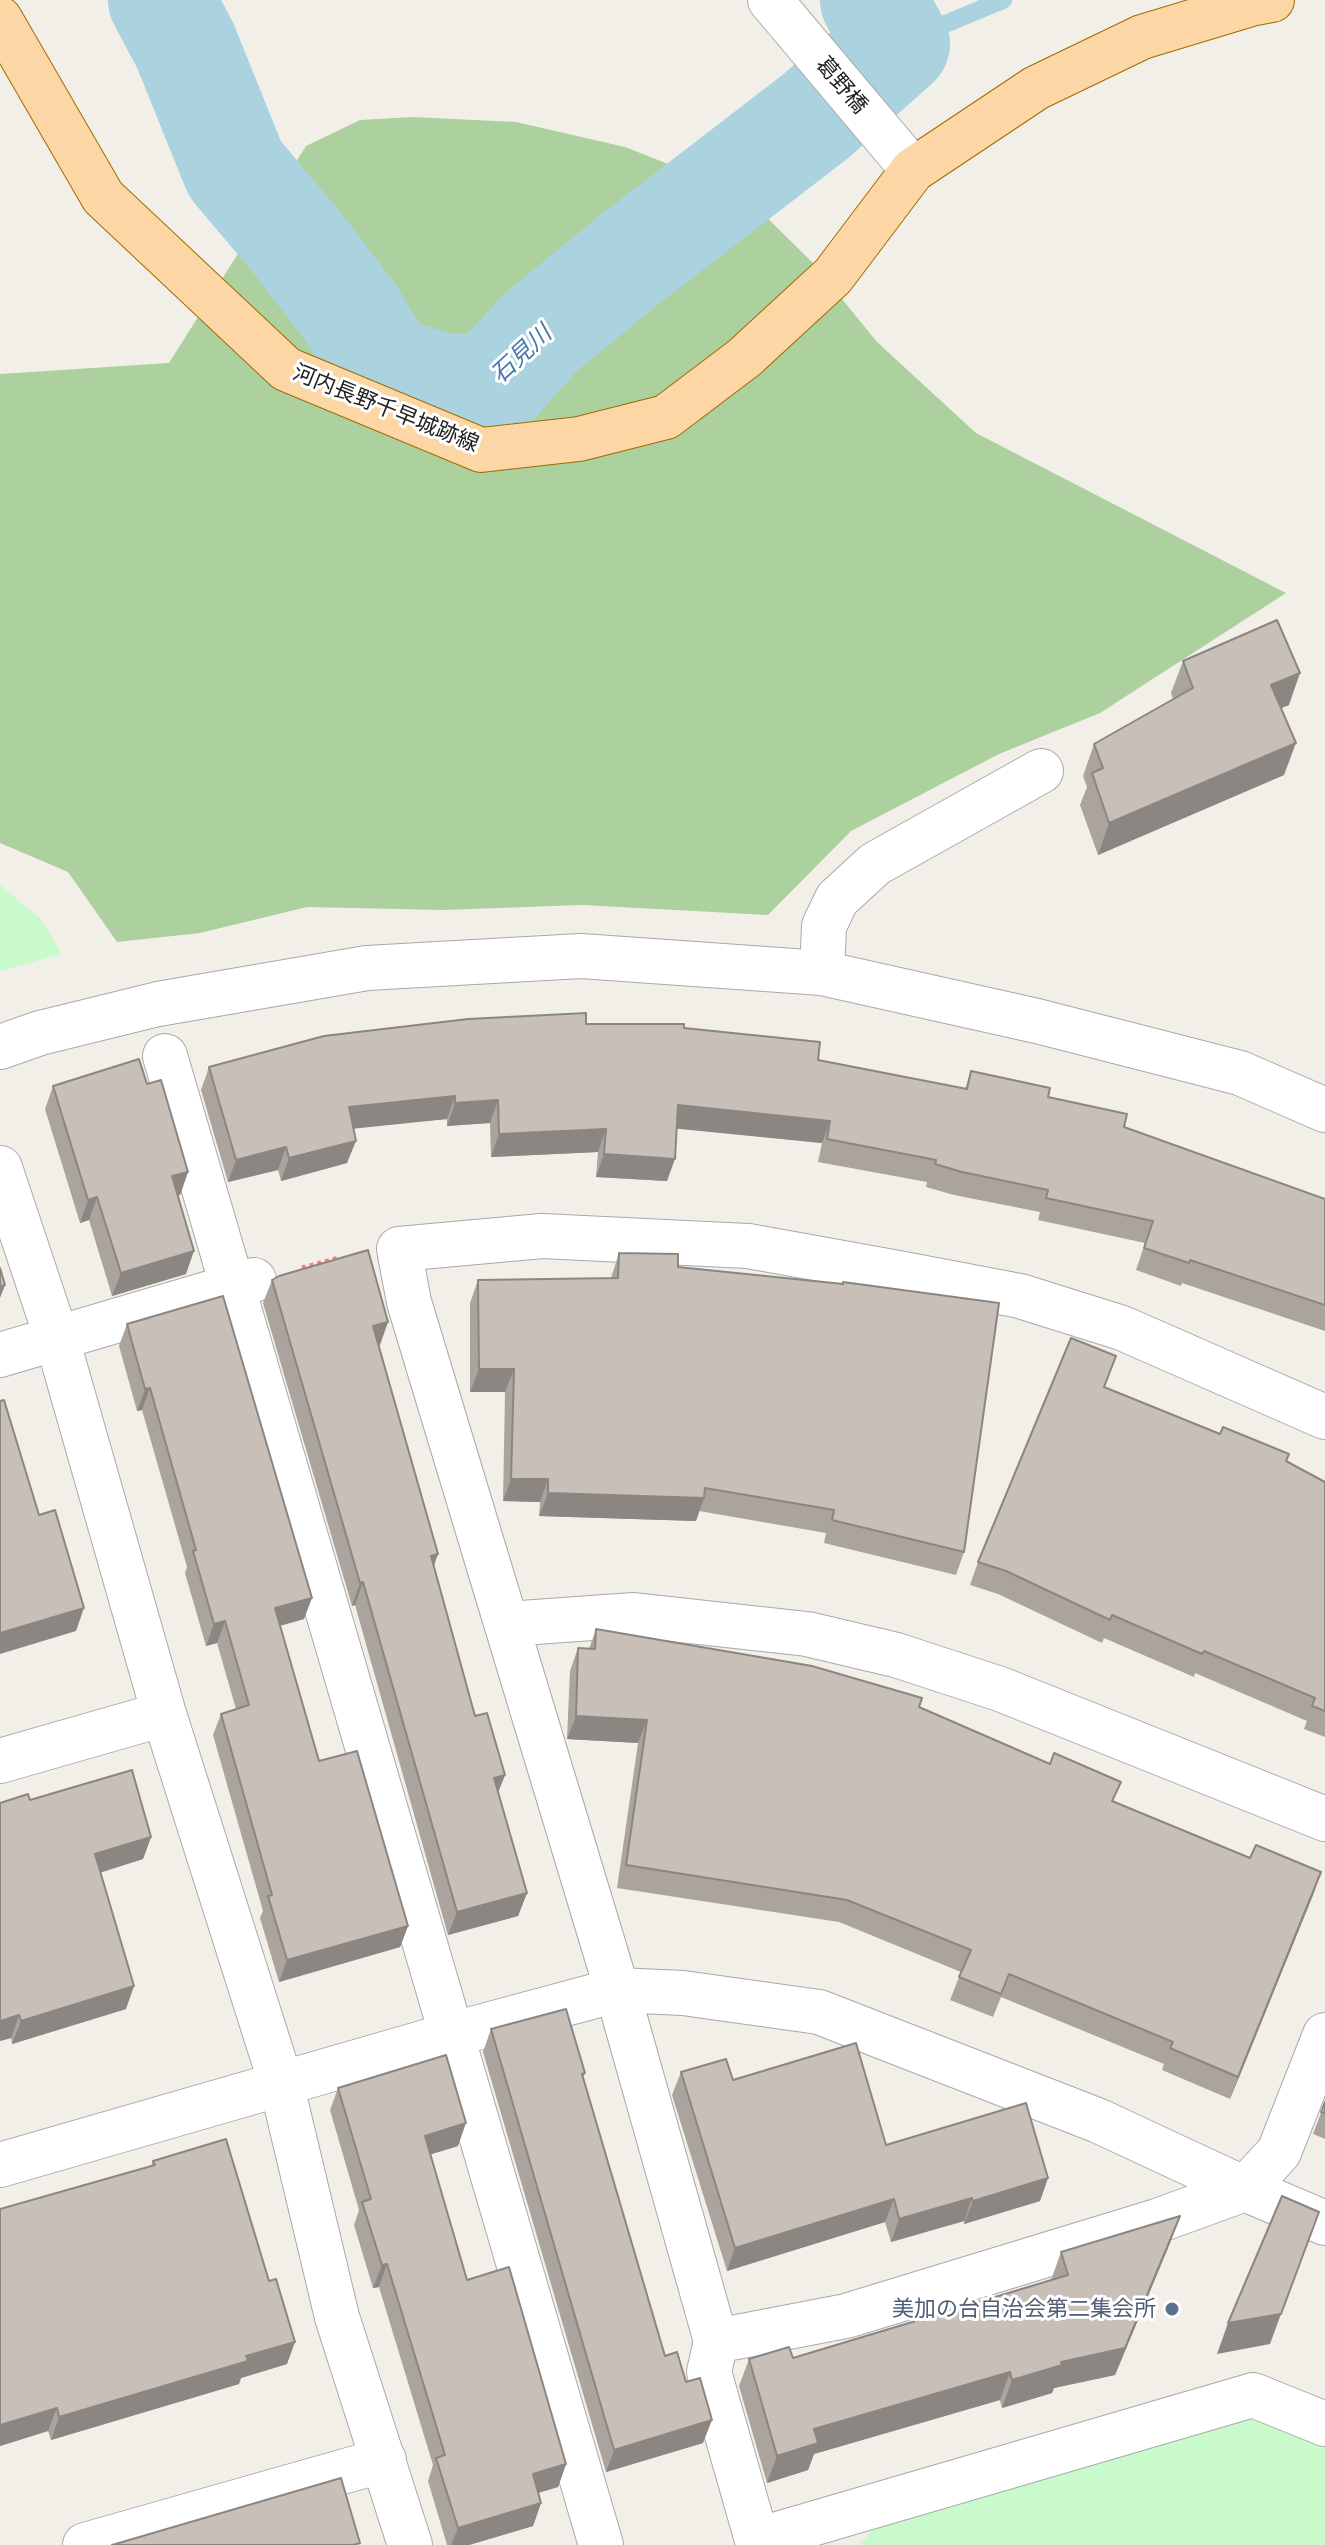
<!DOCTYPE html>
<html>
<head>
<meta charset="utf-8">
<style>
  body { margin:0 }
  canvas { display:block; background:#f2efe9 }
</style>
</head>
<body>
<canvas width="1325" height="2545"></canvas>
<script>
const context = document.querySelector('canvas').getContext('2d');
context.lineJoin = 'round';
function paint(path, color) { context.fillStyle = color; context.fill(path, 'evenodd'); }
const poly = rows => new Path2D(rows.map(r => 'M' + r).join(''));
function strokePath(path, color, width, dash) { context.strokeStyle = color; context.lineWidth = width; context.lineCap = dash ? 'butt' : 'round'; context.setLineDash(dash || []); context.stroke(path); }
function drawText(font, color, halo, rows, align = 'center') {
  context.font = font + ' Ubuntu,"Noto Sans JP",sans-serif'; context.lineWidth = 6; context.setLineDash([]); context.textBaseline = 'middle'; context.strokeStyle = halo; context.fillStyle = color; for (const [text, x, y, turn = 0] of rows) {
    context.save(); context.translate(x, y); context.rotate((+turn || 0) * Math.PI / 180); context.textAlign = isNaN(turn) ? turn : align; if (halo) context.strokeText(text, 0, 0); context.fillText(text, 0, 0); context.restore();
  }
}
const forest = poly([
  [412,117,516,122,625,147,742,193,812,262,877,342,976,433,1286,593,1100,713,999,754,851,831,768,915,582,905,443,910,307,907,200,933,117,942,68,872,0,843,0,374,169,363,306,146,360,120]
]);
const park = poly([
  [0,885,42,920,62,954,0,971],
  [1251,2413,1325,2444,1325,2545,860,2545,875,2526]
]);
const stream = poly([
  [897,44,1003,0]
]);
const river = poly([
  [161,0,185,45,235,169,295,240,351,313,386,370,443,386,492,386,542,331,634,256,816,116,897,44,873,0]
]);
const path = poly([
  [302,1268,339,1258]
]);
const minor = poly([
  [770,0,913,170],
  [822,973,824,926,837,899,875,864,1041,771],
  [0,1047,40,1033,158,1004,367,968,581,956,822,973,1037,1021,1240,1073,1325,1110],
  [165,1056,601,2545],
  [0,1168,57,1339,164,1714,281,2083,337,2317,410,2545],
  [0,1355,254,1280],
  [1325,1417,1122,1328,1020,1296,899,1273,748,1246,542,1236,399,1249,409,1302,617,1990,716,2341,846,2316,1157,2221,1245,2189,1279,2152,1325,2035],
  [507,1624,634,1615,807,1634,896,1655,1000,1689,1325,1819],
  [0,1761,164,1714],
  [0,2165,450,2035,617,1990,683,1993,819,2012,1099,2121,1245,2189,1325,2223],
  [716,2341,709,2372,757,2540,1253,2395,1325,2424],
  [85,2545,384,2460]
]);
const major = poly([
  [0,19,103,197,286,369,481,450,579,439,666,417,744,358,833,276,913,170,1036,88,1142,37,1251,4,1272,0]
]);
const wall = poly([
  [1183,661,1289,705,1281,708,1284,775,1098,855,1080,805,1087,787,1083,776,1094,744,1173,699,1171,693],
  [586,1024,684,1028,818,1060,965,1089,971,1071,1048,1097,1124,1127,1325,1199,1325,1331,1182,1283,1181,1286,1136,1270,1145,1243,1038,1220,1040,1212,954,1195,926,1187,927,1182,818,1162,822,1143,677,1128,667,1181,596,1177,598,1152,491,1157,490,1123,447,1126,447,1119,353,1128,347,1163,281,1181,278,1170,228,1182,201,1090,209,1067],
  [147,1084,188,1172,180,1195,177,1195,186,1274,112,1296,89,1220,80,1223,45,1109,53,1086],
  [619,1253,678,1267,964,1552,956,1575,824,1543,826,1533,699,1511,696,1521,539,1516,540,1502,503,1501,505,1392,470,1392,470,1303,478,1280,611,1278],
  [272,1280,388,1322,379,1345,434,1567,475,1716,505,1775,498,1793,527,1893,518,1916,448,1935,355,1605,352,1606,263,1303],
  [127,1324,304,1619,280,1626,319,1761,408,1926,400,1947,279,1982,260,1918,263,1911,213,1735,221,1714,236,1709,217,1643,206,1646,185,1573,187,1567,142,1410,137,1411,119,1346],
  [1104,1387,1286,1461,1325,1482,1325,1737,1304,1729,1307,1721,1195,1673,1194,1677,1104,1638,1102,1643,998,1594,970,1585,978,1562],
  [596,1629,919,1707,1114,1801,1313,1895,1230,2099,1162,2070,1164,2064,1001,1997,993,2017,950,2000,961,1972,839,1922,617,1888,638,1743,567,1739,570,1671,578,1648,589,1649],
  [30,1800,151,1837,143,1859,100,1872,126,2009,12,2044,11,2038,0,2041,0,1803],
  [491,2029,585,2073,583,2078,665,2356,703,2443,606,2472,483,2052],
  [681,2072,733,2080,886,2145,1048,2178,1040,2201,964,2224,964,2221,891,2242,885,2222,727,2271,672,2095],
  [338,2088,458,2146,430,2154,467,2280,566,2464,558,2487,538,2493,541,2503,533,2526,469,2545,447,2545,428,2481,433,2465,379,2287,373,2288,354,2225,359,2210,330,2110],
  [1325,2102,1325,2139,1313,2134],
  [153,2161,287,2364,241,2378,239,2384,51,2440,48,2431,0,2446,0,2209,151,2166],
  [1180,2216,1170,2243,1115,2375,1054,2388,1052,2393,1002,2408,1000,2400,814,2454,808,2470,767,2483,739,2386,749,2359,793,2358,1051,2280,1061,2252]
]);
const shadedWall = poly([
  [1300,673,1289,705,1260,717,1271,685],
  [1296,743,1284,775,1098,855,1109,823],
  [455,1096,447,1119,341,1130,349,1107],
  [498,1100,490,1123,447,1126,455,1103],
  [678,1105,830,1121,822,1143,670,1128],
  [606,1129,598,1152,491,1157,499,1134],
  [356,1141,347,1163,281,1181,289,1158],
  [286,1147,278,1170,228,1182,236,1160],
  [604,1154,675,1159,667,1181,596,1177],
  [188,1172,180,1195,163,1199,172,1176],
  [97,1197,89,1220,80,1223,88,1200],
  [194,1251,186,1274,112,1296,121,1273],
  [5,1285,0,1298,0,1286],
  [388,1322,380,1345,365,1349,373,1326],
  [479,1369,514,1369,505,1392,470,1392],
  [150,1388,142,1410,137,1411,145,1389],
  [511,1479,548,1479,540,1502,503,1501],
  [548,1493,704,1498,696,1521,539,1516],
  [438,1554,430,1577,431,1556],
  [363,1582,355,1605,352,1606,360,1583],
  [312,1598,304,1619,267,1629,275,1608],
  [84,1608,76,1631,0,1654,0,1633],
  [225,1621,217,1643,206,1646,214,1624],
  [576,1716,647,1720,638,1743,567,1739],
  [505,1775,496,1797,494,1778],
  [151,1837,143,1859,87,1877,95,1854],
  [1321,1872,1313,1895,1230,2099,1238,2077],
  [527,1893,518,1916,448,1935,457,1912],
  [408,1926,400,1947,279,1982,287,1960],
  [134,1986,126,2009,12,2044,21,2021],
  [19,2015,11,2038,0,2041,0,2021],
  [466,2123,458,2146,416,2159,425,2136],
  [1048,2178,1040,2201,964,2224,973,2201],
  [972,2198,964,2221,891,2242,899,2219],
  [894,2199,885,2222,727,2271,735,2248],
  [1180,2216,1170,2243,1115,2375,1054,2388,1052,2393,1002,2408,1012,2380,1061,2362],
  [1307,2243,1270,2344,1217,2354,1228,2323],
  [387,2264,379,2287,373,2288,382,2265],
  [295,2342,287,2364,241,2378,239,2384,51,2440,59,2417],
  [1010,2372,1000,2400,814,2454,808,2470,767,2483,777,2456,814,2429],
  [57,2408,48,2431,0,2446,0,2425],
  [712,2420,703,2443,606,2472,614,2450],
  [566,2464,558,2487,524,2497,533,2474],
  [541,2503,533,2526,469,2545,451,2545,458,2528]
]);
const building = poly([
  [1277,620,1300,673,1271,685,1296,743,1109,823,1092,773,1103,768,1094,744,1193,688,1183,661,1277,620],
  [586,1013,586,1024,684,1024,684,1028,820,1042,818,1060,967,1089,971,1071,1050,1088,1048,1097,1127,1114,1124,1127,1325,1199,1325,1305,1190,1260,1189,1263,1144,1248,1153,1221,1046,1198,1048,1190,962,1172,935,1164,936,1160,827,1139,830,1121,678,1105,675,1159,604,1154,606,1129,499,1134,498,1100,455,1103,455,1096,349,1107,356,1141,289,1158,286,1147,236,1160,209,1067,324,1036,468,1019,586,1013],
  [139,1059,147,1084,161,1080,188,1172,172,1176,194,1251,121,1273,97,1197,88,1200,53,1086,139,1059],
  [368,1250,388,1322,373,1326,438,1554,431,1556,475,1716,487,1713,505,1775,494,1778,527,1893,457,1912,363,1582,360,1583,272,1280,279,1276,368,1250],
  [619,1253,678,1254,678,1267,843,1284,843,1282,999,1303,964,1552,832,1520,834,1510,705,1488,704,1498,548,1493,548,1479,511,1479,514,1369,479,1369,478,1280,618,1278,619,1253],
  [0,1268,5,1285,0,1286,0,1268],
  [223,1296,312,1598,275,1608,319,1761,357,1751,408,1926,287,1960,268,1896,272,1895,221,1714,249,1705,225,1621,214,1624,193,1551,196,1550,150,1388,145,1389,127,1324,223,1296],
  [1071,1338,1116,1356,1104,1387,1220,1434,1223,1427,1289,1454,1286,1461,1325,1482,1325,1711,1312,1706,1315,1698,1204,1651,1202,1654,1112,1615,1110,1620,1006,1571,978,1562,1071,1338],
  [4,1400,39,1515,55,1510,84,1608,0,1633,0,1401,4,1400],
  [596,1629,812,1666,922,1698,919,1707,1050,1764,1054,1753,1121,1782,1112,1801,1250,1858,1256,1845,1321,1872,1238,2077,1170,2048,1173,2042,1009,1974,1001,1994,959,1977,971,1950,847,1900,626,1865,647,1720,576,1716,578,1648,595,1649,596,1629],
  [132,1770,151,1837,95,1854,134,1986,21,2021,19,2015,0,2021,0,1803,28,1794,30,1800,132,1770],
  [566,2009,585,2073,582,2074,665,2356,677,2352,686,2382,700,2378,712,2420,614,2450,491,2029,566,2009],
  [856,2043,886,2145,1026,2103,1048,2178,973,2201,972,2198,899,2219,894,2199,735,2248,681,2072,726,2059,733,2080,856,2043],
  [446,2055,466,2123,425,2136,467,2280,509,2267,566,2464,533,2474,541,2503,458,2528,436,2458,445,2455,387,2264,382,2265,362,2202,371,2199,338,2088,446,2055],
  [1325,2102,1325,2113,1321,2112,1325,2102],
  [226,2139,269,2281,276,2279,295,2342,246,2356,248,2361,59,2417,57,2408,0,2425,0,2209,155,2165,153,2161,226,2139],
  [1282,2196,1319,2212,1281,2314,1228,2323,1282,2196],
  [1180,2216,1125,2348,1061,2362,1062,2365,1012,2380,1010,2372,814,2429,818,2443,777,2456,749,2359,789,2347,793,2358,1068,2275,1061,2252,1180,2216],
  [341,2478,360,2543,353,2545,112,2545,341,2478]
]);
const markers = [
  [1172,2309,8,"#5c6f8a"]
];
const streetNames = [
  ["葛野橋",842,85,50],
  ["河内長野千早城跡線",386,408,22]
];
const serviceNames = [
  ["美加の台自治会第二集会所",1156,2309]
];
const waterNames = [
  ["石見川",521,354,-43]
];
paint(forest, '#add19e');
paint(park, '#c8facc');
strokePath(stream, '#aad3df', 18);
strokePath(river, '#aad3df', 106);
strokePath(minor, '#a9a9a9', 46);
strokePath(major, '#a06b00', 46);
strokePath(path, '#fa8072', 5, [4, 4]);
strokePath(minor, '#fff', 44);
strokePath(major, '#fcd6a4', 44);
paint(wall, '#aba49e');
paint(shadedWall, '#8b8681');
paint(building, '#c7bfb8');
strokePath(building, '#8b8681', 2);
for (const [x, y, r, color] of markers) { const dot = new Path2D(); dot.arc(x, y, r, 0, 2 * Math.PI); context.fillStyle = color; context.fill(dot); strokePath(dot, '#fff', 3); }
drawText('22px', '#222', '#fff', streetNames);
drawText('22px', '#4e5e75', '#fff', serviceNames, 'right');
drawText('italic 24px', '#4a7aab', '#fff', waterNames);
</script>
</body>
</html>
